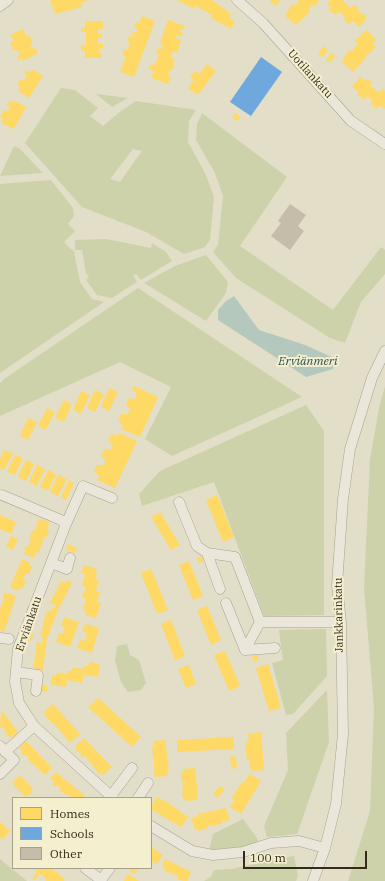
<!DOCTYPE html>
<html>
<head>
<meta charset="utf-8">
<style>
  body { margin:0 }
  #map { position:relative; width:385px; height:881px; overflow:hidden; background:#e2dec8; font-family:"IBM Plex Serif",serif }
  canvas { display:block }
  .legend { position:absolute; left:12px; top:797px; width:140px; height:72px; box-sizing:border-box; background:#f4efce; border:1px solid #a7a187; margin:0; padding:5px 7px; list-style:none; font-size:12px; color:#342b1c }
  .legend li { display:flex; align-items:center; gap:8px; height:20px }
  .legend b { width:20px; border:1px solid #a7a187 }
  .scale { position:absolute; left:243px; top:851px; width:124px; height:18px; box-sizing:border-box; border:2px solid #342b1c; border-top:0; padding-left:5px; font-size:12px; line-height:14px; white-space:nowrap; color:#342b1c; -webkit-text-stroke:3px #f4efce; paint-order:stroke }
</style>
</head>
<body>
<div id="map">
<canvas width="385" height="881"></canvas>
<ul class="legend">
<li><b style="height:11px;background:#ffd966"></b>Homes</li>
<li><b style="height:11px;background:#6fa8dc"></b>Schools</li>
<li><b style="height:11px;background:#c5bcaa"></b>Other</li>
</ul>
<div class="scale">100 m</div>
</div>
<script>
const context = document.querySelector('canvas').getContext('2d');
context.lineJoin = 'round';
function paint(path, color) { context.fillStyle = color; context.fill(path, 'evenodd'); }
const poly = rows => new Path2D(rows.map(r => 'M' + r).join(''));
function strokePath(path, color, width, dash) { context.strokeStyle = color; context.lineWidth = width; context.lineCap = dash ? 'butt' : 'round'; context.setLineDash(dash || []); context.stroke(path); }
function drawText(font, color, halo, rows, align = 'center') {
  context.font = font + ' "IBM Plex Serif",serif'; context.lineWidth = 4; context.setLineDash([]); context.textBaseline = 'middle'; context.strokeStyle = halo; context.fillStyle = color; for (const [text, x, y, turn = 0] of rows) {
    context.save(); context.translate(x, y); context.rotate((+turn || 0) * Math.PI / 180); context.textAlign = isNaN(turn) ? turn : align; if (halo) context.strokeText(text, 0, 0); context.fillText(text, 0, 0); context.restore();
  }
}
const green = poly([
  [61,88,75,90,98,108,90,116,103,126,121,111,136,101,196,110,189,121,188,142,205,173,214,197,210,240,205,247,184,254,146,232,82,207,25,143],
  [133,149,142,151,120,182,110,179],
  [96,94,128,98,112,107],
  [202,113,287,177,240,246,333,310,381,247,385,250,385,274,361,302,345,343,330,338,236,278,213,252,218,245,223,196,215,173,196,140,197,124],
  [14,146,19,148,43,173,0,176],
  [51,180,73,208,74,216,68,224,75,231,64,242,74,252,80,282,92,299,104,302,0,373,0,184],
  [106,239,151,248,152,243,166,252,172,261,141,280,136,274,133,275,137,282,112,298,97,295,86,280,89,277,86,273,82,250,75,250,75,240],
  [206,255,228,282,226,293,206,321,144,283,175,266],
  [138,288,302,397,172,456,145,439,171,387,120,362,0,416,0,383,4,379],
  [385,386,385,881,348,881,370,811,374,708,364,588,370,459,379,408],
  [306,405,324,431,324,615,264,616,214,482,142,506,139,494,160,471],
  [326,629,327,676,293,714,286,715,272,663,283,660,279,630],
  [127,644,130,655,139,660,146,683,141,690,128,692,121,682,115,660,117,646],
  [327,690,329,742,297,834,267,837,264,826,288,770,286,733],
  [243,819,257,838,259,843,242,848,209,850,213,834],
  [294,856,298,876,296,881,204,881,211,877,214,870,231,869],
  [0,859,27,881,0,881]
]);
const water = poly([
  [234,296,259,330,305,345,334,358,333,369,306,377,218,320,218,310,226,301]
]);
const homes = poly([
  [50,0,89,0,80,3,82,7,55,14],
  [177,0,212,0,231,14,229,18,235,21,231,29,211,18,212,15,196,6,194,9],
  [271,0,280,0,276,6,270,2],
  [299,0,319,0,314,7,312,5,308,10,310,12,296,25,285,16,292,4,294,6],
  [330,0,342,0,351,8,354,5,359,8,357,10,367,17,360,27,352,21,349,24,343,19,345,16,338,12,336,15,328,10,331,7,327,4],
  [142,16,155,21,134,77,120,72,126,56,122,55,124,49,128,50,130,43,127,42,129,36,135,37,135,36,131,34,132,31,136,33,138,28,134,27,136,22,139,23],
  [168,20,185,26,183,30,180,29,179,31,183,33,181,37,176,35,175,38,181,40,177,53,173,51,171,58,175,59,173,65,174,66,173,70,170,69,168,75,171,76,168,84,151,78,154,71,149,69,151,64,155,65,159,54,156,53,157,48,161,49,163,44,160,43],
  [85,21,103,21,103,29,98,29,98,34,102,33,102,38,98,38,98,44,103,44,103,49,99,48,99,53,102,53,102,58,85,58,85,51,81,51,81,45,86,45,86,32,81,32,81,27,85,27],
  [23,29,26,36,29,35,33,43,30,45,32,49,35,47,38,53,23,61,22,58,18,60,17,57,20,55,17,49,14,51,10,43,14,41,10,35],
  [366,30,376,39,372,44,376,47,370,53,369,52,365,57,366,58,353,72,342,62,348,50,351,52,358,44,354,41],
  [323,46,328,50,323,57,318,54],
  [331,53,335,56,330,63,326,60],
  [207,64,216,71,198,95,188,88,194,80,190,77,195,71,199,74],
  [32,69,43,76,29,98,18,91,20,87,17,85,20,79,24,81,27,75,24,73,26,70,29,73],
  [360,77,366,81,368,79,372,82,370,85,379,93,382,89,385,91,385,109,380,105,377,109,371,104,373,101,367,96,364,100,357,94,359,92,352,87],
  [13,100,26,107,14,129,1,123,3,119,0,117,4,110,7,112,10,107,7,105,9,101,12,103],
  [235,113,241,117,238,121,232,118],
  [134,386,158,397,140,437,121,429,123,425,118,420,121,414,128,414,130,410,126,405,129,398,135,399,137,394,132,390],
  [109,388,118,392,109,411,101,407],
  [95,390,104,394,95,412,87,408],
  [81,391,90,395,81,414,73,410],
  [64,400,72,404,64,422,55,418],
  [47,408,55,412,46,430,38,426],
  [28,418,37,422,28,440,20,436],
  [119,433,137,441,115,488,97,480,99,476,94,471,97,465,103,465,106,461,101,456,104,449,111,450,113,445,108,440,111,434,117,436],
  [4,450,13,453,4,470,0,468,0,459],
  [15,455,23,458,15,475,7,472],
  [26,460,34,464,26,481,18,477],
  [37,465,45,469,37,486,29,482],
  [48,470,56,474,48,491,40,487],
  [58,475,67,479,58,496,50,492],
  [69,480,74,483,66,500,61,497],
  [217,495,234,537,223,542,206,500],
  [160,512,180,545,171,550,151,517],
  [0,515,16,522,11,534,0,529],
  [41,519,50,523,47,530,49,531,46,538,44,537,39,552,37,551,34,558,24,554,26,551,24,550,26,546,28,547,31,540,29,539,33,530,35,531,38,520],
  [11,536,18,539,13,550,6,547],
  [68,544,77,548,75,553,66,550],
  [204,556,206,561,199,563,197,558],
  [22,559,30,563,29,565,32,567,29,574,26,573,23,579,26,581,22,589,20,588,18,591,10,587],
  [189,561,203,596,193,600,179,565],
  [84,565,97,569,95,579,99,580,96,591,100,592,97,602,101,603,96,618,85,615,86,611,83,610,86,599,82,597,86,587,82,585,85,575,81,573],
  [151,569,168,610,157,614,141,573],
  [67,580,72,583,58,610,47,639,43,670,41,673,35,672,36,668,33,668,37,642,42,643,43,637,40,636,47,610,51,612,53,607,55,608,56,606,50,603,61,581,65,583],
  [7,593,16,596,4,632,0,630,0,608,4,599,3,599,4,594],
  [207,606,221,640,211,645,197,610],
  [64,617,79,622,70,647,56,642,59,633,63,634,65,627,61,626],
  [171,620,185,656,175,660,161,624],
  [85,624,99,628,92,653,77,648,80,640,85,641,87,633,82,632],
  [29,632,34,634,31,641,26,640],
  [225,651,240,686,229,691,214,655],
  [252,653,258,653,258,661,253,661],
  [90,662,100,664,98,677,84,675,82,683,67,680,66,687,51,685,52,675,56,676,57,672,68,674,68,671,72,671,72,667,83,669,84,666,89,666],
  [268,664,281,708,269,711,256,668],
  [189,665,196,684,186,688,178,669],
  [40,685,47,686,47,692,40,691],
  [98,698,141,737,132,747,88,707],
  [53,704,80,734,71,742,68,741,53,722,52,724,50,722,50,719,49,720,44,715,46,714,44,712],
  [1,710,18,732,11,738,4,732,6,731,3,727,0,727],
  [261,732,264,770,251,771,250,764,249,760,247,760,245,744,249,740,248,734],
  [233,737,234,749,177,752,177,740],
  [84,738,112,767,103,775,101,773,100,775,85,756,83,758,81,756,82,753,80,754,75,749,77,748,75,746],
  [165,740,169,769,167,769,168,776,156,777,154,774,154,758,153,758,152,747,154,747,153,741],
  [26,741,52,768,45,775,27,759,29,758,26,755,24,756,21,753,22,751,19,748],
  [236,756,237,768,232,769,230,757],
  [195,768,198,793,197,793,197,800,185,801,184,798,182,798,183,782,181,782,181,771,183,771,183,769],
  [56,772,85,796,83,798,72,798,68,794,67,796,59,790,61,788,57,785,56,787,52,784,54,782,50,779],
  [250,774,261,781,241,814,230,807,234,801,232,797,242,782,243,783],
  [20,775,33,789,31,791,32,793,25,797,12,783],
  [220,786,225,789,218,798,213,794],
  [157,797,163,801,164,800,188,817,181,827,152,810,151,806],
  [226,808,230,820,222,822,222,824,207,826,208,828,198,831,198,829,195,830,191,818,198,816,198,814],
  [0,822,10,831,3,840,0,838],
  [151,847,163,855,157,864,151,861],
  [165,859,191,872,187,881,183,881,177,879,178,876,164,871,166,868,162,867],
  [33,868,51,868,65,879,64,881,45,881,47,880,40,874,35,880,32,878,37,872],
  [131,868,138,869,135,874,129,871],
  [128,874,139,881,123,881]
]);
const schools = poly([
  [261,57,282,72,251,116,230,102]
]);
const building = poly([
  [290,204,306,215,298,226,304,231,290,250,271,236,281,223,278,221]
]);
const minor = poly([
  [237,0,263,23,351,121,385,144],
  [0,6,8,0],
  [2,495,61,520,66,524],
  [112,498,83,486,66,524,18,649,15,681,19,703,34,726,113,798],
  [179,502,197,546,207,553,235,557,260,622,341,622],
  [207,553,220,589],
  [51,563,67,569,70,558],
  [226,603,245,650,275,648],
  [0,638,9,639],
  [245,650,260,622],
  [16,672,38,675,36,691],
  [0,746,14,760,0,774],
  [5,752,34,726],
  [111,796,132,768],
  [138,798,148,783],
  [151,826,192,851,213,855,243,852,271,843,299,841,325,848],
  [85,868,101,880,110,868],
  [313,881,325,848,336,804,343,734,341,622,337,585,343,499,350,449,372,378,385,351]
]);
const streetNames = [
  ["Uotilankatu",310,74,48],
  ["Jankkarinkatu",339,615,-91],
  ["Erviänkatu",29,624,-71]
];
const waterNames = [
  ["Erviänmeri",308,362]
];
paint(green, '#cdd2ab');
paint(water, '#b5c8be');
paint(homes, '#ffd966');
paint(schools, '#6fa8dc');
paint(building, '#c5bcaa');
strokePath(minor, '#a7a292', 11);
strokePath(minor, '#eae7da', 10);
drawText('11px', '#342b1c', '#f4efce', streetNames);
drawText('italic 12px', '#2b5053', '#f4efce', waterNames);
</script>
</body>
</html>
